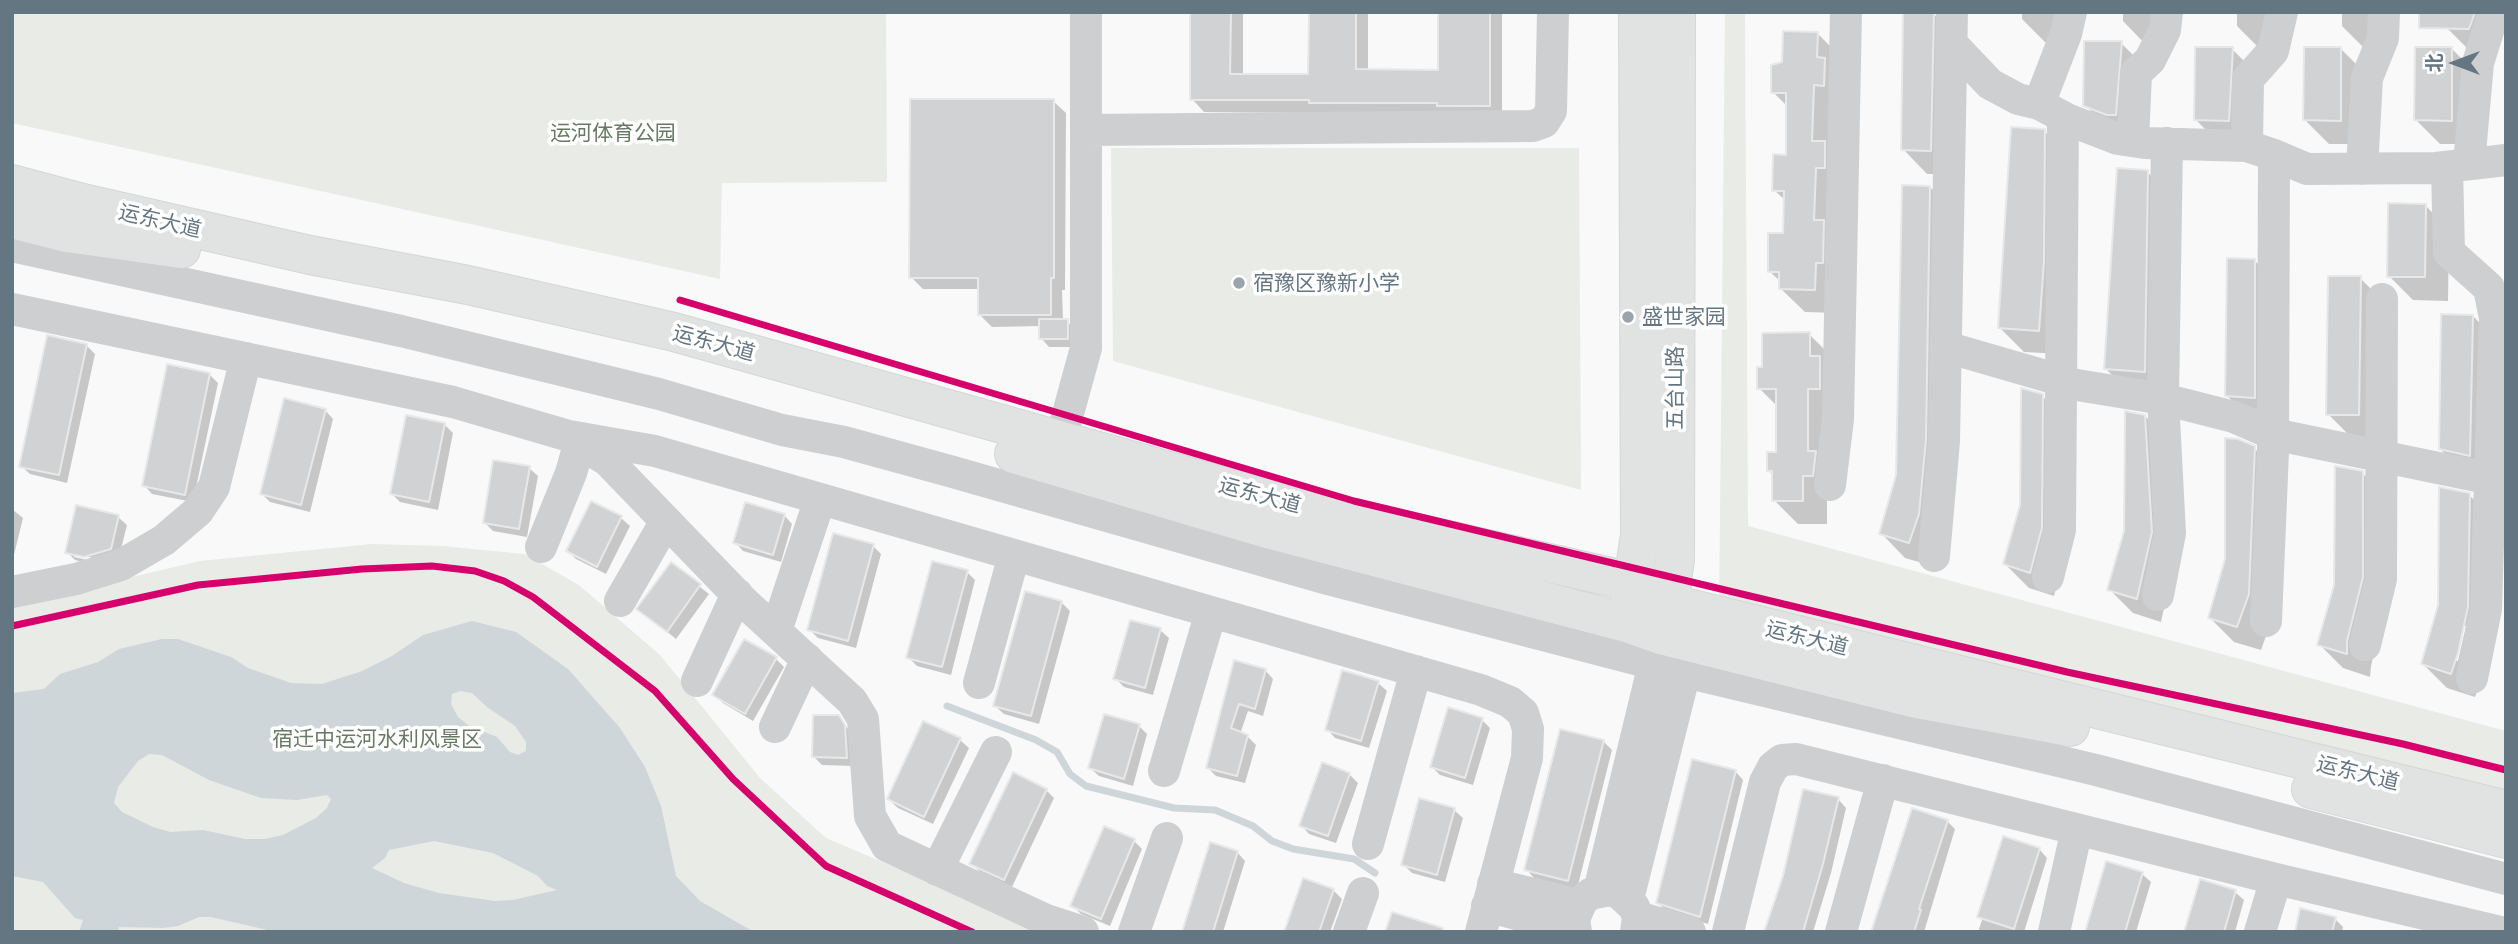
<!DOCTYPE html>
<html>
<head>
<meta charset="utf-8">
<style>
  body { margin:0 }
  #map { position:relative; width:2518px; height:944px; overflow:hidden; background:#f9f9f9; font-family:Barlow,"Noto Sans SC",sans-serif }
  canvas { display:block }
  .frame { position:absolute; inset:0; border:14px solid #657683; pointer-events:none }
  .north { position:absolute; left:2420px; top:28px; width:70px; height:70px; -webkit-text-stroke:5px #fff; paint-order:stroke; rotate:270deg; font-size:19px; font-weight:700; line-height:28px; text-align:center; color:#657683 }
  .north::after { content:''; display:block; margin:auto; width:24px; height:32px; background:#657683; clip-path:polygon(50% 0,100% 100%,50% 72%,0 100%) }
</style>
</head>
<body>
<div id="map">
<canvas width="2518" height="944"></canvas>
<div class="frame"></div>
<div class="north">北</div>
</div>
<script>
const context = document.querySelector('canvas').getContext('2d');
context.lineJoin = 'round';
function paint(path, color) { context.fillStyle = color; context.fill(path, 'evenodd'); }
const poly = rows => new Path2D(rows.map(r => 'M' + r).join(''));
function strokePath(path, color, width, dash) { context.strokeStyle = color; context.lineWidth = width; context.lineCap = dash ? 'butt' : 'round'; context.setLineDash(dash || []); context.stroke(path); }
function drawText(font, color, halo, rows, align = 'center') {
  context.font = font + ' Barlow,"Noto Sans SC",sans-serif'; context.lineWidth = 7; context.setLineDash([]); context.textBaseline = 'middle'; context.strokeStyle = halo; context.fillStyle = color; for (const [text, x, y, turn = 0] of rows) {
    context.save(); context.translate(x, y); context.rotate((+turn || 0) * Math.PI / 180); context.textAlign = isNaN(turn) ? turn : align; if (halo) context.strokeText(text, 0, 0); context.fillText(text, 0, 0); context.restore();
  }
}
const green = poly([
  [12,12,886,12,887,182,722,183,720,279,12,123],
  [1725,12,1745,12,1748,526,2506,731,2506,819,1719,615],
  [1111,148,1579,148,1581,490,1113,361],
  [372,544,443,546,524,554,579,585,660,655,760,778,826,838,950,891,1036,932,12,932,12,605,200,561]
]);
const water = poly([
  [472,621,516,632,568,669,620,728,645,767,661,806,676,876,700,901,754,932,276,932,211,917,199,917,178,926,162,928,119,927,118,932,79,932,83,920,75,918,43,882,12,876,12,693,44,689,60,674,98,662,119,649,162,639,178,639,231,657,248,668,291,683,322,684,362,671,392,656,423,635],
  [460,691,472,693,487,707,515,726,526,742,526,751,518,755,510,752,497,737,469,726,458,717,451,704,452,694],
  [149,754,162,755,209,780,261,798,297,800,327,795,331,799,327,808,316,818,283,835,265,839,245,839,203,830,170,832,153,827,122,812,114,803,118,787,138,761],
  [434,841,493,853,538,876,547,886,557,890,513,900,495,901,439,893,404,883,372,868,385,858,389,850]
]);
const shadow = poly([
  [1192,12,1243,12,1243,76,1310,76,1310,12,1368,12,1368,71,1440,72,1440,12,1502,12,1502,118,1321,113,1204,112,1192,99],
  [2022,12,2080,12,2046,43,2022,19],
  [2123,12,2178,12,2147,46,2123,21],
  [2237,12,2292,12,2261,50,2237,26],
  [2342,12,2397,12,2366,50,2342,26],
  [2447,12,2502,12,2471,52,2447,28],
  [1933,13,1957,37,1954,174,1927,174,1903,149],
  [1817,33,1841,57,1839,313,1805,312,1780,288,1781,282,1769,271,1785,235,1786,201,1774,190,1788,157,1788,107,1773,92,1784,63],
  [2121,43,2145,67,2139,138,2109,130,2085,105],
  [2232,49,2256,73,2252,144,2220,144,2196,120],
  [2341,49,2365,73,2364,144,2329,144,2305,120],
  [2452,49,2476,73,2475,144,2440,144,2416,120],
  [1053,101,1066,113,1065,290,1062,290,1063,321,1067,321,1075,330,1075,347,1049,347,1041,338,1041,326,992,327,980,315,980,289,923,289,911,277],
  [2044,131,2068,155,2063,354,2024,352,2000,328],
  [2147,172,2172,196,2168,395,2130,393,2106,369],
  [1930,187,1954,211,1933,566,1905,558,1881,533,1898,475],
  [2425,205,2449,230,2448,301,2413,300,2389,276],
  [2255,261,2279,285,2278,422,2251,419,2226,395],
  [2360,278,2384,302,2382,439,2352,438,2328,414],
  [2473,316,2497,341,2495,479,2465,473,2440,449],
  [1809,334,1833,358,1839,477,1836,500,1827,500,1827,524,1798,524,1774,500,1774,476,1768,470,1778,454,1778,407,1759,388,1764,368],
  [86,345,95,354,67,483,30,474,21,466],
  [209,374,218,383,193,502,152,494,144,485],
  [2042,396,2066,420,2065,553,2054,596,2029,588,2005,564,2022,505],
  [325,410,333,419,310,512,270,502,262,494],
  [2145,416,2169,441,2175,557,2161,622,2133,613,2109,589,2126,531],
  [444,424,453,433,438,510,400,502,392,494],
  [2254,448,2278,472,2272,619,2261,650,2234,642,2210,618],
  [529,468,538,476,527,537,493,531,485,523],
  [2362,473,2386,497,2386,602,2371,666,2370,677,2343,668,2319,644,2336,586],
  [2469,495,2494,519,2482,677,2475,697,2447,688,2423,664],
  [2463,626,2466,626,2458,661,2455,661],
  [592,503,621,518,630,526,606,574,576,559,568,551],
  [12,509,23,518,12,563],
  [784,515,792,524,781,562,743,551,735,542],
  [118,517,127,525,119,557,94,565,75,560,67,552],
  [74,553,93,558,92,561,74,557],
  [873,546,881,554,856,648,818,638,809,629],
  [671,564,709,594,676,639,639,609],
  [967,572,975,580,951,675,917,666,908,657],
  [1027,593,1062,603,1070,611,1039,724,1004,714,995,706],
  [1160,630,1169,638,1153,695,1124,687,1115,678],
  [776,659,784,667,753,721,723,703,715,695],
  [1235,662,1265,670,1273,679,1263,716,1248,711,1240,734,1247,736,1256,745,1245,783,1216,776,1207,767],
  [1378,683,1387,691,1369,748,1335,738,1327,729],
  [838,717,853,735,855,766,822,765,814,757],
  [1482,720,1490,728,1473,785,1440,775,1432,767],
  [924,723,960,740,969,748,933,824,898,808,889,800],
  [1139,726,1147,734,1133,786,1099,776,1090,768],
  [1604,742,1612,750,1577,889,1534,878,1526,869],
  [1323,765,1350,775,1358,783,1336,843,1309,834,1301,825],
  [1735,771,1743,780,1708,924,1666,911,1658,903],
  [1046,790,1054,798,1012,887,980,872,971,863],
  [1838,799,1846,808,1831,873,1813,932,1766,932],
  [1454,810,1463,818,1445,882,1412,873,1403,864],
  [1947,821,1955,829,1924,932,1872,932],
  [1134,841,1142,849,1110,926,1081,914,1072,905],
  [2039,849,2047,858,2024,932,1978,932,1982,920,1979,917],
  [1237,852,1245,861,1223,932,1183,932],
  [2142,874,2151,882,2136,932,2087,932],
  [1333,890,1342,899,1330,932,1286,932],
  [2235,892,2244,900,2235,932,2186,932],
  [2335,919,2343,927,2342,932,2296,932]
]);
const stream = poly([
  [947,706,1036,740,1057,752,1070,774,1086,786,1174,808,1215,810,1253,826,1272,841,1293,849,1354,859,1375,873]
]);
const building = poly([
  [1190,12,1231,12,1230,74,1308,74,1309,12,1356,12,1356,69,1438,70,1438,12,1490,12,1490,106,1437,106,1437,103,1309,103,1309,100,1190,100,1190,12],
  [1903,12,1934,12,1931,151,1901,150,1903,12],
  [2419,12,2475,12,2469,29,2419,28,2419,12],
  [1783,31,1818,32,1817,57,1825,58,1824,86,1814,85,1812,141,1825,141,1825,168,1816,168,1814,220,1824,220,1823,263,1816,263,1815,290,1779,289,1779,272,1768,272,1768,233,1783,233,1784,191,1772,191,1773,154,1786,155,1786,93,1771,93,1771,65,1782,62,1783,31],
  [2084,41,2122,41,2116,115,2107,115,2083,106,2084,41],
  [2195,47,2233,47,2229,121,2194,120,2195,47],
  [2304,47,2341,47,2341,121,2303,120,2304,47],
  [2415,47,2452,47,2452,121,2414,120,2415,47],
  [910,99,1054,99,1054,278,1051,278,1051,315,978,315,978,278,909,278,910,99],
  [2011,127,2045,129,2044,261,2039,331,1998,328,2011,127],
  [2117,168,2148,170,2145,372,2104,369,2117,168],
  [1902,185,1930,186,1926,440,1919,514,1909,543,1879,534,1896,475,1902,185],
  [2388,203,2426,204,2425,277,2387,277,2388,203],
  [2227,258,2255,259,2255,398,2225,396,2227,258],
  [2328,276,2361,276,2359,415,2326,415,2328,276],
  [2441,314,2473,315,2470,456,2439,449,2441,314],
  [1039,319,1068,319,1068,339,1039,339,1039,319],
  [1810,332,1810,356,1820,356,1820,389,1808,389,1808,451,1816,451,1813,476,1803,476,1803,501,1772,501,1772,471,1767,471,1767,452,1776,452,1776,389,1757,389,1757,367,1762,367,1762,333,1810,332],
  [47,335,87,344,59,475,19,467,47,335],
  [167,364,210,373,185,495,142,486,167,364],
  [2021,388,2043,394,2042,528,2030,573,2003,564,2020,505,2021,388],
  [284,398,326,409,301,505,260,494,284,398],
  [2125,411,2145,415,2152,532,2137,599,2107,590,2124,531,2125,411],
  [406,415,445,423,429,502,390,494,406,415],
  [2225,438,2238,439,2255,446,2249,594,2237,627,2208,618,2225,559,2225,438],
  [493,460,530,466,519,529,483,523,493,460],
  [2335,466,2363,471,2363,577,2347,641,2347,654,2317,645,2334,585,2335,466],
  [2439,487,2470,493,2468,607,2458,653,2451,674,2421,664,2438,605,2439,487],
  [591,501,622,516,597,567,566,551,591,501],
  [745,502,785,514,773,555,733,543,745,502],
  [76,505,119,515,111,549,84,557,65,553,76,505],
  [833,533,874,544,848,641,807,630,833,533],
  [932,561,968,570,942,667,906,658,932,561],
  [671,562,701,584,667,632,636,609,671,562],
  [1025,591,1062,601,1031,716,993,706,1025,591],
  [1130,620,1161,628,1145,688,1113,679,1130,620],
  [744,639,777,657,745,714,712,695,744,639],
  [1234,660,1266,669,1255,709,1239,704,1231,728,1248,735,1237,776,1206,768,1234,660],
  [1342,670,1379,681,1361,741,1325,730,1342,670],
  [1448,707,1483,718,1465,778,1430,767,1448,707],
  [1104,714,1140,724,1124,779,1088,768,1104,714],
  [813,715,839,715,845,725,847,758,812,757,813,715],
  [923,721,961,738,924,817,887,799,923,721],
  [1560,729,1604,740,1568,881,1524,870,1560,729],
  [1692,759,1736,770,1700,917,1656,903,1692,759],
  [1322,762,1350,773,1328,836,1299,826,1322,762],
  [1013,772,1047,789,1004,880,969,864,1013,772],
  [1803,789,1839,797,1823,864,1803,932,1764,932,1783,876,1803,789],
  [1419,798,1455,808,1437,875,1401,865,1419,798],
  [1912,808,1948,820,1919,909,1921,910,1914,932,1871,932,1912,808],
  [1104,826,1135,839,1101,919,1070,906,1104,826],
  [2003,836,2040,848,2014,929,1977,917,2003,836],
  [1210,842,1238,851,1213,932,1182,932,1210,842],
  [2106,861,2143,872,2125,932,2085,932,2106,861],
  [1303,878,1334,889,1319,932,1284,932,1303,878],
  [2200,879,2236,890,2224,932,2184,932,2200,879],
  [2300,908,2336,917,2332,932,2295,932,2300,908],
  [1392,912,1443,928,1442,932,1385,932,1392,912]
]);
const minor = poly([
  [1951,43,1990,84,2018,99,2039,104,2069,120,2118,139,2145,143,2247,146,2274,155],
  [2039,104,2066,34,2071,12],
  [1086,130,1533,126,1544,122,1551,111,1553,12],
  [2133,141,2136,73,2150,60,2165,30,2167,12],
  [2247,146,2248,79,2273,51,2282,12],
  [2469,164,2478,63,2494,12],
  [2447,167,2449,252,2489,288,2495,318,2486,609,2472,678],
  [2362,169,2367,78,2383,38,2384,12],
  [12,246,401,331,659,394,782,430,844,442,953,472,1328,579,1685,672,2096,770,2506,879],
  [12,309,453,402,569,436,655,451,1481,690,1510,702,1523,713,1528,729,1527,758,1481,932],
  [1946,347,2077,385,2163,399,2234,417,2273,434,2506,482],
  [1061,439,1086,348,1086,12],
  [579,443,607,460,744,602,852,701,863,719,870,816,887,846,1046,920,1083,932],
  [1830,485,1838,419,1846,12],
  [541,547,571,473,581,438],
  [1934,556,1944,441,1952,12],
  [2048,577,2060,530,2063,117],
  [12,592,76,579,121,565,164,540,198,511,214,487,246,358],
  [2158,595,2170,533,2163,399,2167,143],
  [620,601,666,521],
  [2266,621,2273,451,2274,155,2307,169,2436,168,2506,160],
  [776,631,820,499],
  [2365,645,2381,579,2382,299],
  [697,681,737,594],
  [979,683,1014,555],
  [775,727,807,659],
  [1164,771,1211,612],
  [1368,844,1416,671],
  [937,870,996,752],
  [1493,884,1579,905],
  [1599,891,1659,643],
  [1628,899,1690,652],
  [1487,906,1575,930],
  [1638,917,1690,932],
  [1134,932,1167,838],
  [1349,932,1363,893],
  [1576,932,1574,919,1582,901,1590,894,1610,890,1619,893,1634,907,1638,917,1636,932],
  [1728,932,1765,782,1773,767,1782,760,1796,759,2276,879,2501,932],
  [1841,932,1883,780],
  [2054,932,2077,829],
  [2260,932,2276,879]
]);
const major = poly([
  [12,184,83,203,310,255,468,285,674,332,1280,502,1633,582,1672,604,2506,810],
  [12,219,67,233,181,249],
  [1014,454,1264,528,1627,623,1661,635,1917,699,2070,727],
  [1629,608,1640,535,1638,12],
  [1665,623,1672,604,1672,579,1675,560,1676,12],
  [2311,789,2506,839]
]);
const cycleway = poly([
  [680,300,1354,501,2067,672,2403,744,2506,770],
  [12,626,198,585,362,569,432,566,475,571,504,581,533,597,655,691,733,779,826,866,972,932]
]);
const markers = [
  [1239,283,7,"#99a4ac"],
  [1628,317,7,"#99a4ac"]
];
const parkNames = [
  ["运河体育公园",613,133],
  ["宿迁中运河水利风景区",377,739]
];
const streetNames = [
  ["运东大道",160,221,13],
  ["运东大道",714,343,15],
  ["五台山路",1675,388,-90],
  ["运东大道",1260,495,15],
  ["运东大道",1807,638,14],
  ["运东大道",2358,773,14]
];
const poiNames = [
  ["宿豫区豫新小学",1253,283],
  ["盛世家园",1642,317]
];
paint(green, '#e8ebe6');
paint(water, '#ced6d9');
paint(shadow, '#0003');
strokePath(stream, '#ced6d9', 7);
paint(building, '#d0d2d3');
strokePath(building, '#e8e8e8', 2);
strokePath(major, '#d5d6d7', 40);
strokePath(minor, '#cecfd0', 32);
strokePath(major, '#e1e2e2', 38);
strokePath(cycleway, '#d6006c', 7);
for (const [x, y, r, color] of markers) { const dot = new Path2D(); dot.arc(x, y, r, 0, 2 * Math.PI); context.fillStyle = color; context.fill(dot); strokePath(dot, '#fff', 2.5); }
drawText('21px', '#687a64', '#fff', parkNames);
drawText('21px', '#657683', '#fff', streetNames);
drawText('21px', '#657683', '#fff', poiNames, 'left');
</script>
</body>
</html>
